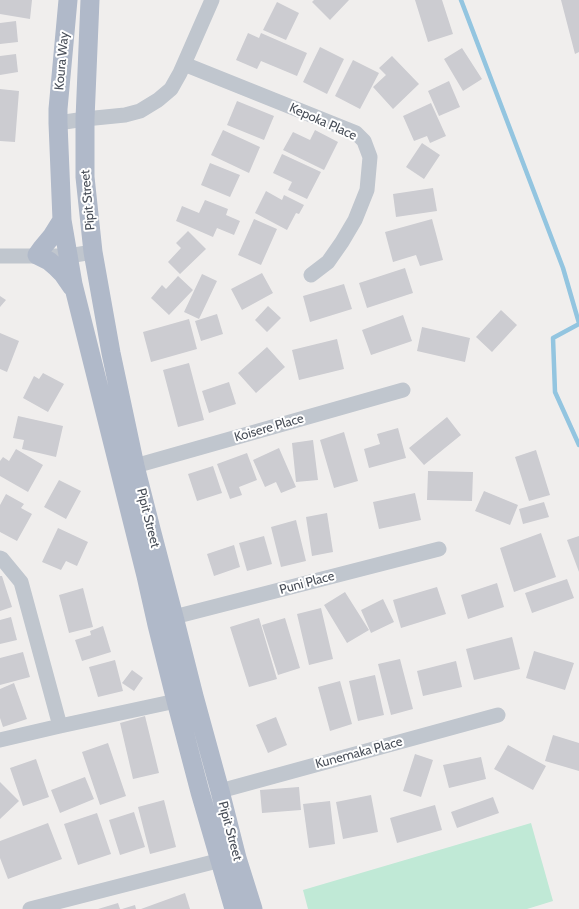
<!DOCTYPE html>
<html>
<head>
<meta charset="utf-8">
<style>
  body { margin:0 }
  canvas { display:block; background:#f0eeed }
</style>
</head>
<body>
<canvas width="579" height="909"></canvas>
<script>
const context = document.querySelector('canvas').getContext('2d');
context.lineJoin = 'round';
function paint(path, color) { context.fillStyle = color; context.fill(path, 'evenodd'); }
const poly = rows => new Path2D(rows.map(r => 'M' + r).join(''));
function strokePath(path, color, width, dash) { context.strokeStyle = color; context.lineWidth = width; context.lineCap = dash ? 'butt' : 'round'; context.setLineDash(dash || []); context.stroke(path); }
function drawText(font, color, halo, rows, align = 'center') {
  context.font = font + ' Cabin,sans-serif'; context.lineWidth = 4; context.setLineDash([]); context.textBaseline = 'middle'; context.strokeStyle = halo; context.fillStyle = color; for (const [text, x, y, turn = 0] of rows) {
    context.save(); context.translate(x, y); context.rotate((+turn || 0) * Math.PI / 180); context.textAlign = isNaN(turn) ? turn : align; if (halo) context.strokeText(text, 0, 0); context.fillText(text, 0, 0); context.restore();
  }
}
const green = poly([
  [531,823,553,901,527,909,308,909,303,890]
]);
const stream = poly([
  [461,0,563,268,579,323],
  [579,324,553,338,555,392,579,445]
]);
const building = poly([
  [0,0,32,0,30,19,0,14],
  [314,0,349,0,330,20,312,2],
  [415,0,442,0,453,34,428,42],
  [561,0,579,0,579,52,575,54],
  [277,2,299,13,286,40,263,30],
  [16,21,18,42,0,44,0,23],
  [248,33,259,38,261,33,307,53,297,76,261,61,257,69,236,60],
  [320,47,344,59,327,94,303,82],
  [462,48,482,79,463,91,444,59],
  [16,54,18,72,0,75,0,56],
  [392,56,419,84,393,109,373,87,386,75,379,68],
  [353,60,379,73,360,109,335,96],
  [449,81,460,107,439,116,428,91],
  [0,89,19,91,15,142,0,141],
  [237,101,274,116,264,140,227,125],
  [431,103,446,136,430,143,427,136,414,141,403,116],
  [223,130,260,147,249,173,211,155],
  [315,130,338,142,324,170,283,150,293,132,310,140],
  [422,143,440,155,424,179,406,167],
  [282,154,321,172,307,199,288,190,292,182,273,173],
  [210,163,240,175,230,197,201,185],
  [433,188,437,211,396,217,393,194],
  [266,191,282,200,284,195,304,205,299,214,296,213,287,230,255,213],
  [205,200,228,209,226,215,240,221,234,235,217,228,213,237,176,221,182,206,199,213],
  [254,219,277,229,261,265,238,255],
  [432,219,443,260,420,266,416,255,393,262,385,232],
  [188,231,206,249,180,274,168,262,181,248,176,243],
  [405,268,413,293,367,308,359,283],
  [262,273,273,293,242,310,231,289],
  [202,274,217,281,199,319,184,312],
  [178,276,193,290,169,315,151,298,162,285,166,289],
  [344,284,352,309,310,322,303,296],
  [0,296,6,300,0,307],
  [268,306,281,318,267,332,255,320],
  [501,310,517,325,492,352,476,337],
  [217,314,223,334,201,341,195,321],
  [403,315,412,341,371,355,362,330],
  [189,319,197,349,151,362,143,332],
  [422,327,470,338,465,362,417,351],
  [0,333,19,341,7,372,0,369],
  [337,339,344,369,299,380,292,350],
  [267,347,285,367,256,393,238,373],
  [189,363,204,420,178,427,163,370],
  [43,373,64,384,48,412,23,398,34,376,39,379],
  [229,382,236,404,209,413,202,391],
  [18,416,63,426,56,457,22,449,24,440,13,438],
  [447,417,461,435,424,465,409,448],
  [398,428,406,458,369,468,364,449,380,444,377,434],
  [344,432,358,481,334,488,320,440],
  [313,440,318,480,296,482,292,443],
  [279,448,296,487,281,493,276,482,265,487,253,460],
  [16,449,43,465,28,492,0,476,0,461,3,457,9,461],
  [536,450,550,495,529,501,515,457],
  [247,453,257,480,239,487,242,495,230,499,217,464],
  [213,466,222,493,197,501,188,474],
  [428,471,473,472,472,501,427,500],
  [59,480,81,491,66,519,44,507],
  [484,491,518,505,510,525,475,511],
  [415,493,421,520,379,529,373,502],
  [6,494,24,504,21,508,32,514,17,541,0,532,0,505],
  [544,502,549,517,523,524,519,509],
  [327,513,333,552,312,556,306,517],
  [296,520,306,561,281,567,271,527],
  [58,528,88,542,77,566,66,561,61,570,42,562],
  [541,533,556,577,514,592,500,548],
  [264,536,272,564,247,571,239,543],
  [579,536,579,572,567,540],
  [234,545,240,567,214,576,207,554],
  [0,576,2,576,12,607,0,611],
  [567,579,574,598,532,613,525,593],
  [497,583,504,607,468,619,461,595],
  [437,587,446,614,401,628,393,600],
  [83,588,93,627,69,633,59,595],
  [345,592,369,630,347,643,324,605],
  [383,599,394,622,371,633,361,610],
  [321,608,333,659,309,665,297,614],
  [11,617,17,640,0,644,0,620],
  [259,618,277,679,249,687,230,627],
  [285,618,300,668,278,675,262,625],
  [103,626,111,652,82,661,75,640,91,635,90,631],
  [512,637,520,669,474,680,466,649],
  [534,651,574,663,565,690,526,678],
  [23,652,30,677,0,685,0,658],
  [400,659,413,709,391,715,378,664],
  [115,660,123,691,98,697,89,667],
  [456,661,462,687,423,696,417,671],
  [132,670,143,678,134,691,122,683],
  [375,675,384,715,358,721,349,681],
  [340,681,352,724,330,731,318,687],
  [14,683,27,719,3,727,0,718,0,689],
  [145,716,159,773,133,779,120,723],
  [276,717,287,745,268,753,256,725],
  [553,735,579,743,579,771,545,761],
  [108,743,126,796,100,805,82,752],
  [508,745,546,766,533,790,494,769],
  [415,754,433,760,421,797,403,791],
  [481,757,486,779,449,788,443,765],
  [36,759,49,797,23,806,10,768],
  [85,777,94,799,60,813,51,790],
  [0,782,19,801,0,819],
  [299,787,301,810,262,813,260,790],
  [371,795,378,832,343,839,336,802],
  [493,797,499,813,457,828,451,812],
  [164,800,176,847,150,854,138,807],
  [330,801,335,844,309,848,303,804],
  [435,805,442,830,397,843,390,818],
  [134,812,145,847,120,855,109,820],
  [97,813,111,854,78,865,64,824],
  [48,823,62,859,8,879,0,858,0,841],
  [185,893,190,909,141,909],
  [118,903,120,909,98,909],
  [135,905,136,909,122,909]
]);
const minor = poly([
  [184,64,356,133,364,141,370,157,367,190,355,220,342,242,328,262,311,275],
  [58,123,85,119,125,115,140,111,158,100,171,89,180,73,212,0],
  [0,256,68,256,93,252],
  [135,466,403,390],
  [0,558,2,559,21,582,60,726],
  [174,617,439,549],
  [0,740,60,726,176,701],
  [220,791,498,715],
  [30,909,221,860]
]);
const major = poly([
  [68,0,58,109,58,123,62,220,73,284,146,576,157,625,176,701,200,792,234,909],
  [90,0,85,119,85,177,93,252,111,353,135,466,151,529,174,617,194,696,220,791,237,858,253,909],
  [62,220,52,236,42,248,37,255,49,261,56,267,63,274,72,287]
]);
const streetNames = [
  ["Koura Way",62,61,-85],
  ["Kepoka Place",323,122,24],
  ["Pipit Street",88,200,-95],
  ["Koisere Place",269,428,-16],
  ["Pipit Street",148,518,76],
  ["Puni Place",307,583,-15],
  ["Kunemaka Place",359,753,-15],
  ["Pipit Street",230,831,75]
];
paint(green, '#c0e9d6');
strokePath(stream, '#93c5e0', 4.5);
paint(building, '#ccccd1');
strokePath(minor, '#c0c6ce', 15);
strokePath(major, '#b0b9c9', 19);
drawText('13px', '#484e58', '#fff', streetNames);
</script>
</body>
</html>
